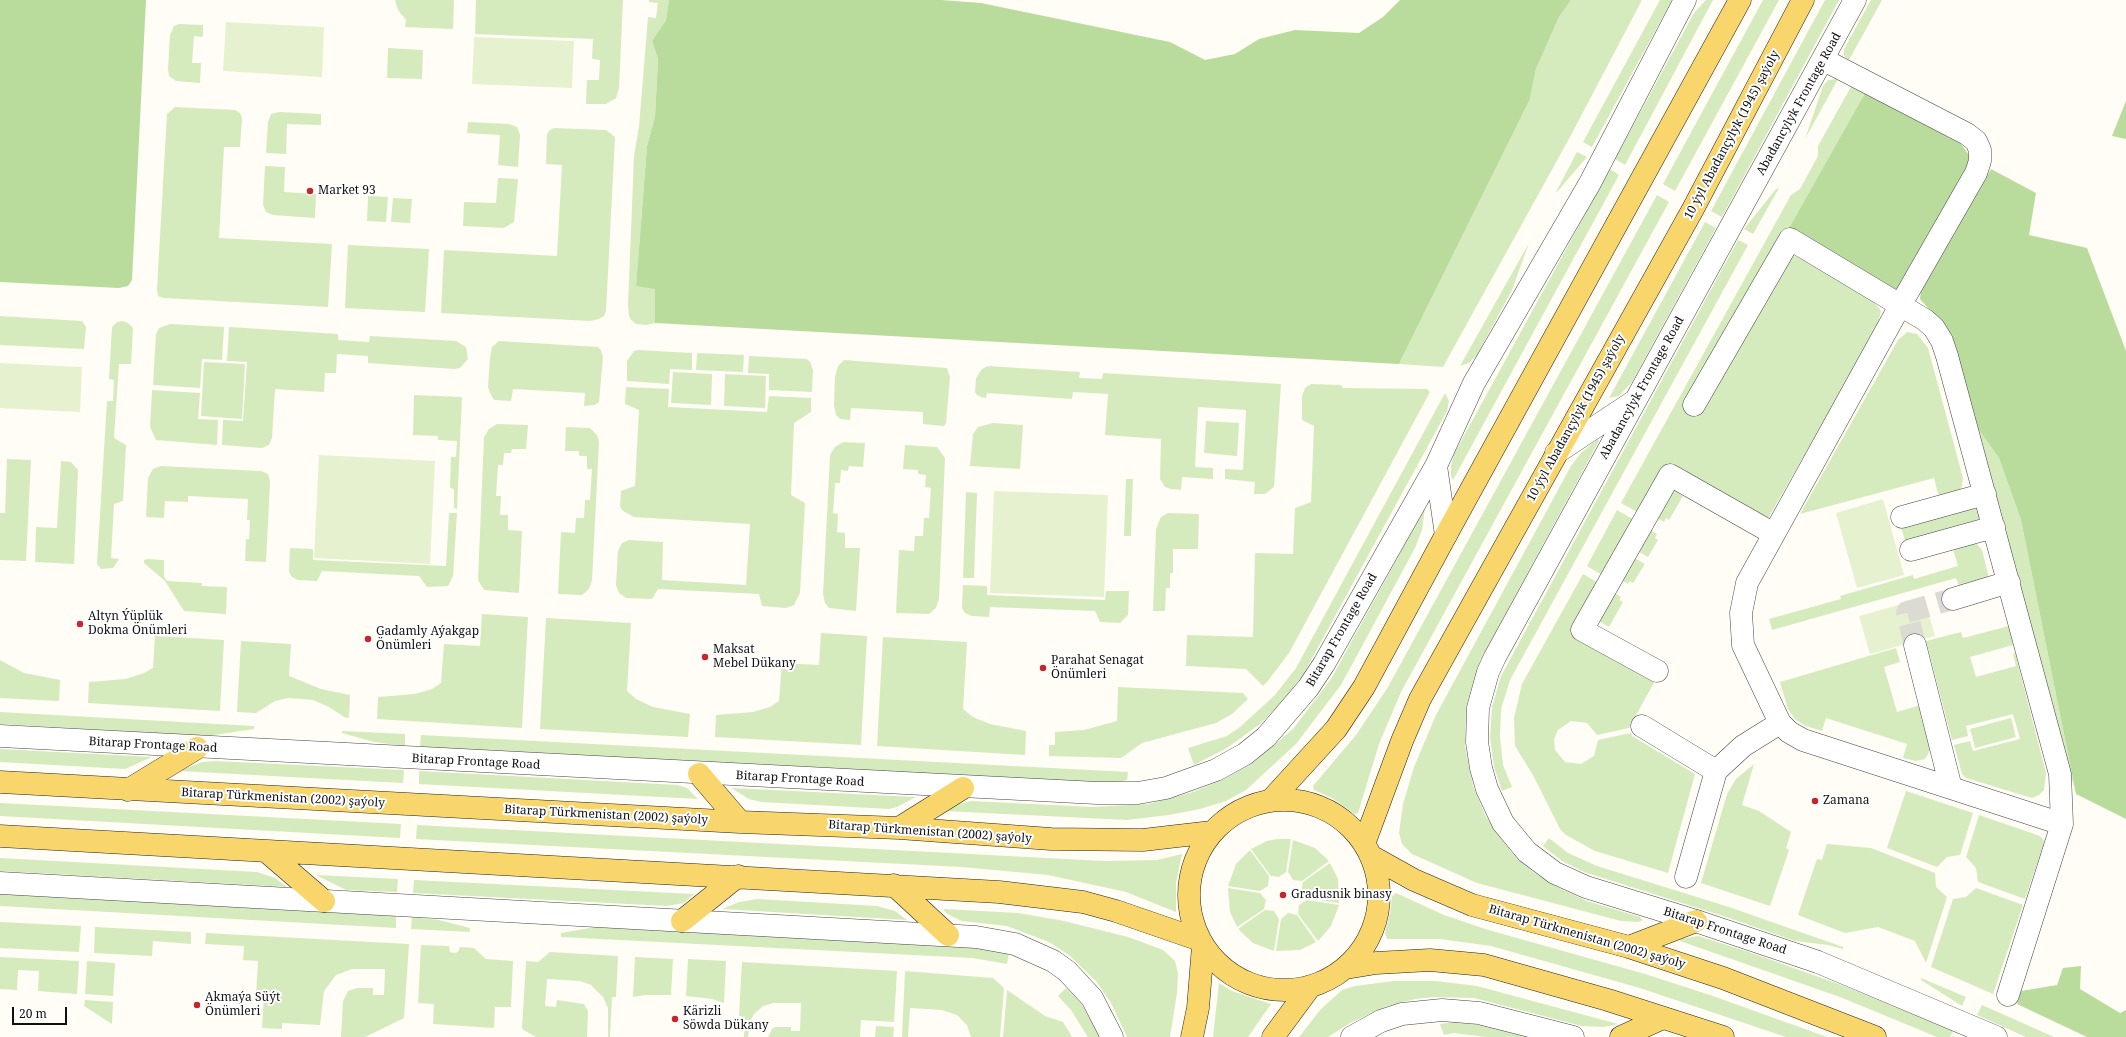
<!DOCTYPE html>
<html>
<head>
<meta charset="utf-8">
<style>
  body { margin:0 }
  #map { position:relative; width:2126px; height:1037px; overflow:hidden; background:#fffdf5; font-family:"Noto Serif",serif }
  canvas { display:block }
  .scale { position:absolute; left:12px; top:1007px; width:55px; height:18px; box-sizing:border-box; border:2px solid #111; border-top:0; padding-left:5px; font-size:12px; line-height:14px; white-space:nowrap; color:#111; -webkit-text-stroke:3px #fff; paint-order:stroke }
</style>
</head>
<body>
<div id="map">
<canvas width="2126" height="1037"></canvas>
<div class="scale">20 m</div>
</div>
<script>
const context = document.querySelector('canvas').getContext('2d');
context.lineJoin = 'round';
function paint(path, color) { context.fillStyle = color; context.fill(path, 'evenodd'); }
const poly = rows => new Path2D(rows.map(r => 'M' + r).join(''));
function strokePath(path, color, width, dash) { context.strokeStyle = color; context.lineWidth = width; context.lineCap = dash ? 'butt' : 'round'; context.setLineDash(dash || []); context.stroke(path); }
function drawText(font, color, halo, rows, align = 'center') {
  context.font = font + ' "Noto Serif",serif'; context.lineWidth = 4; context.setLineDash([]); context.textBaseline = 'middle'; context.strokeStyle = halo; context.fillStyle = color; for (const [text, x, y, turn = 0] of rows) {
    context.save(); context.translate(x, y); context.rotate((+turn || 0) * Math.PI / 180); context.textAlign = isNaN(turn) ? turn : align; if (halo) context.strokeText(text, 0, 0); context.fillText(text, 0, 0); context.restore();
  }
}
const green = poly([
  [395,0,454,0,453,29,405,27,406,20,398,10],
  [476,0,623,0,619,88,616,98,606,104,586,104,587,80,599,80,600,60,592,59,593,39,475,34],
  [649,0,669,0,666,20,652,41,658,59,655,117,647,146,636,286,655,288,655,323,646,325,636,324,631,320,629,316,628,305,634,156,639,127,648,17,656,18,658,3,649,2],
  [1571,0,1642,0,1570,137,1443,367,1399,364,1530,99,1536,69,1559,17],
  [1660,0,1672,0,1592,147,1583,142],
  [1706,0,1713,0,1625,165,1615,159,1694,13],
  [1763,0,1779,0,1675,191,1663,184],
  [1825,0,1839,0,1722,217,1711,211],
  [1871,0,1882,0,1849,60,1844,56,1844,49],
  [179,24,203,25,203,37,194,36,192,63,201,63,200,83,176,81,169,76,168,69,170,35,174,26],
  [388,48,423,50,422,79,387,78],
  [1838,79,1805,139,1823,86,1828,80],
  [1852,85,1865,93,1789,228,1789,252,1872,300,1881,311,1877,328,1767,520,1668,463,1639,513,1621,503,1791,195,1800,189,1818,156,1818,146],
  [175,107,235,110,240,113,242,118,240,147,224,147,219,238,332,244,328,307,164,298,158,296,157,289,167,114],
  [279,112,321,114,321,125,287,124,286,154,266,153,268,122,271,114],
  [468,122,509,124,517,127,520,135,518,167,498,165,500,135,467,133],
  [554,128,606,130,615,137,606,311,604,316,599,319,590,321,441,313,444,250,557,256,562,165,546,164,547,134,550,130],
  [1577,152,1587,157,1557,192,1556,192],
  [265,166,285,167,284,192,316,194,315,218,273,215,266,212,263,205],
  [1610,169,1619,175,1453,480,1451,476,1451,466,1454,454],
  [498,178,518,179,514,222,504,228,463,226,464,202,496,203],
  [1779,188,1753,234,1744,229,1776,189],
  [1657,195,1669,202,1401,692,1379,744,1358,813,1355,814,1332,798,1314,790,1313,786,1356,735,1388,687],
  [368,196,388,197,386,222,367,221],
  [393,198,412,199,410,223,391,222],
  [1705,222,1716,228,1632,382,1619,396,1609,398],
  [1738,240,1748,245,1510,680,1501,709,1500,736,1503,765,1512,787,1502,791,1494,767,1490,737,1492,707,1501,676],
  [1529,243,1512,290,1477,355,1469,363,1460,366],
  [348,245,429,249,425,312,345,308],
  [0,316,82,321,86,327,84,349,0,345],
  [123,321,128,323,133,328,131,364,119,364,114,438,126,445,123,501,114,504,111,558,119,559,113,568,101,569,97,564,107,401,113,401,114,380,109,379,112,327,117,322],
  [170,324,224,327,222,360,202,359,200,388,153,385,156,334,159,328],
  [229,327,338,334,338,340,369,342,370,336,456,341,466,347,468,359,460,368,454,369,368,363,368,356,337,354,336,373,325,373,324,392,275,389,272,438,269,445,262,448,222,445,223,420,243,421,247,362,227,361],
  [1907,332,1917,334,1928,348,1963,478,1961,490,1939,498,1934,478,1800,514,1898,340],
  [499,341,598,347,601,350,603,357,599,402,595,405,584,406,585,393,513,389,511,401,494,400,491,395,488,387,490,358,492,347],
  [637,350,692,353,692,370,670,369,669,384,627,381,627,361,634,351],
  [697,353,744,355,743,372,696,370],
  [749,356,807,359,810,362,813,370,812,392,769,390,769,374,748,373],
  [844,360,947,368,950,377,946,423,944,426,923,424,923,412,851,408,850,420,840,419,836,415,834,405,835,377,838,366],
  [204,362,245,364,242,419,201,416],
  [988,366,1080,372,1079,378,1102,379,1103,373,1281,384,1274,487,1265,494,1254,494,1255,482,1225,479,1225,469,1243,470,1246,410,1198,407,1195,467,1213,468,1213,479,1182,477,1181,490,1171,489,1165,487,1160,479,1161,439,1105,435,1108,394,1073,392,1072,399,987,393,986,398,981,397,977,395,975,392,976,378,982,369],
  [673,372,712,374,711,405,671,403],
  [725,374,766,376,765,408,724,406],
  [1311,384,1341,385,1343,388,1427,389,1430,392,1289,653,1267,682,1263,686,1246,669,1186,666,1187,635,1253,637,1255,553,1293,554,1295,508,1311,502,1314,426,1302,420,1302,396,1305,388],
  [626,387,669,389,668,407,767,412,769,396,811,398,811,412,794,423,791,495,805,503,800,593,794,605,786,608,762,606,759,594,658,589,652,599,626,598,619,593,616,585,618,551,622,543,629,540,663,542,662,580,746,585,750,524,634,517,623,511,620,507,621,491,635,486,639,410,625,404],
  [152,390,200,393,198,419,218,420,217,445,156,440,150,427],
  [1445,393,1449,401,1447,411,1304,673,1283,701,1260,724,1227,748,1194,765,1188,748,1227,736,1240,727,1275,695,1296,668],
  [414,395,462,397,457,509,454,508,454,489,450,488,451,457,456,457,457,441,438,440,438,436,413,435],
  [1206,421,1239,423,1237,456,1204,453],
  [993,423,1023,425,1020,469,970,466,973,434,978,427],
  [497,424,528,425,526,449,512,449,511,453,504,453,503,465,498,465,496,496,501,496,500,515,508,515,508,530,522,531,519,593,484,590,478,580,484,437,489,429],
  [1976,426,1999,458,2021,520,2076,794],
  [566,427,590,428,597,435,599,442,592,580,589,589,582,595,558,594,561,532,575,533,576,518,584,518,585,500,590,500,592,469,587,469,587,456,579,456,579,451,565,451],
  [1598,439,1599,441,1480,661,1466,707,1465,746,1473,786,1485,815,1512,853,1533,872,1557,887,1587,901,1640,917,1643,920,1638,922,1621,921,1477,883,1412,854,1402,844,1399,833,1403,804,1414,767,1436,715,1571,466,1581,453],
  [843,442,865,443,863,467,849,466,848,471,841,470,840,483,835,483,833,513,838,514,837,532,845,533,845,548,860,548,856,611,829,608,825,603,823,594,830,455,835,447],
  [905,445,937,447,945,458,939,599,936,608,929,614,896,613,899,550,914,551,915,536,923,536,924,518,929,518,931,488,925,487,926,475,918,474,918,470,903,469],
  [7,459,31,460,26,561,0,560,0,513,5,513],
  [61,461,71,462,78,470,74,564,35,562,36,527,57,528],
  [161,466,261,471,268,474,270,482,266,562,245,561,246,539,249,539,250,520,247,520,248,499,188,496,188,502,165,501,164,518,146,517,148,478,153,469],
  [1126,479,1133,479,1131,536,1124,536],
  [1671,489,1683,496,1669,520,1666,518,1664,522,1655,517],
  [966,492,977,493,974,578,963,578],
  [1425,508,1422,530,1415,548,1341,685,1296,744,1246,790,1226,801,1200,809,1169,815,1127,820,945,811,959,804,971,801,1093,807,1148,804,1193,792,1224,779,1254,762,1293,729,1331,679],
  [1969,509,1977,509,1979,511,1980,517,1977,522,1906,544,1901,527],
  [1617,510,1634,520,1602,575,1587,566],
  [449,513,457,513,453,576,448,586,427,587,419,576,322,571,317,581,298,580,292,577,289,572,290,548,313,549,313,560,446,566],
  [1168,513,1199,514,1198,549,1173,549,1173,573,1170,573,1170,588,1166,588,1165,611,1153,611,1156,529,1161,517],
  [1649,529,1657,534,1655,538,1658,540,1648,557,1636,550],
  [1976,543,1982,550,1989,578,1959,586,1956,578,1772,630,1769,619,1841,599,1840,596,1913,575,1914,579,1958,566,1953,549],
  [1633,557,1645,564,1633,583,1630,581,1628,584,1620,579],
  [147,559,164,560,164,576,167,581,202,583,202,586,227,587,226,614,184,611,165,581,144,563,144,560],
  [1583,574,1597,582,1570,632,1656,679,1629,728,1597,735,1587,723,1571,721,1558,730,1554,739,1555,750,1565,762,1581,764,1594,756,1598,740,1631,733,1632,736,1695,774,1668,873,1595,851,1566,835,1560,829,1534,777,1515,746,1514,718,1522,684],
  [963,585,987,586,987,595,1105,600,1106,591,1129,591,1128,615,1120,623,1100,622,1095,611,990,607,989,617,972,616,965,613,962,608],
  [1613,592,1621,597,1619,600,1623,602,1609,627,1597,620],
  [482,614,528,617,522,728,377,719,378,697,415,694,432,689,441,683,444,644,480,646],
  [546,618,631,623,627,691,636,699,653,707,690,714,688,737,540,729],
  [2009,626,2013,645,1970,657,1976,677,2016,666,2013,654,2015,653,2046,773,2044,790,2039,795,2032,798,1966,778,1962,774,1954,745,1970,741,1973,751,2020,739,2013,714,1966,726,1968,736,1952,740,1926,641,1961,632,1963,638],
  [821,633,867,636,861,745,715,737,716,715,753,712,770,707,779,701,782,663,819,665],
  [155,636,224,640,220,711,88,703,89,682,126,679,144,673,153,668],
  [883,637,967,642,963,709,973,717,990,724,1026,731,1025,755,877,746],
  [241,641,291,644,289,676,321,689,350,695,349,718,344,717,329,707,313,700,288,698,275,701,256,713,237,712],
  [1896,648,1900,662,1884,667,1897,712,1921,705,1932,747,1925,759,1916,761,1903,758,1907,744,1826,718,1822,731,1806,726,1796,720,1788,709,1780,682],
  [0,660,24,673,60,680,59,701,0,698],
  [1118,687,1243,693,1248,699,1232,714,1216,723,1142,743,1121,758,1049,756,1049,745,1055,745,1055,732,1084,730,1117,721],
  [0,712,254,726,254,729,208,736,0,724],
  [2011,718,2016,737,1975,748,1970,729],
  [342,731,405,734,405,746,374,742,342,733],
  [421,735,1128,772,1127,780,1113,783,420,747],
  [0,749,152,757,125,769,0,762],
  [215,761,404,770,403,783,179,771,202,762],
  [1754,764,1742,805,1759,811,1791,832,1786,848,1789,850,1770,906,1701,883,1727,794,1736,779],
  [419,771,678,785,687,788,698,799,419,784],
  [731,788,916,797,897,807,889,809,761,802,749,799],
  [1906,791,1973,813,1960,855,1947,857,1937,867,1887,848],
  [0,803,401,824,400,838,0,816],
  [1979,815,2040,836,2044,840,2043,846,2025,899,1978,882,1976,868,1966,857],
  [417,825,1104,861,1157,860,1182,854,1176,883,1176,912,1126,892,1048,875,962,867,416,839],
  [1549,838,1568,853,1597,866,1729,907,1843,947,1843,949,1828,945,1795,941,1726,917,1584,872,1562,861,1543,846],
  [1277,839,1291,839,1286,872,1279,877,1271,876,1251,849,1267,841],
  [1293,840,1315,848,1329,861,1302,881,1293,880,1288,872],
  [1827,844,1871,848,1935,873,1936,887,1947,897,1926,963,1915,941,1878,927,1845,933,1798,915,1817,859,1822,860],
  [1250,850,1269,876,1268,886,1260,891,1228,886,1236,864],
  [0,858,257,872,275,878,287,887,0,871],
  [1330,863,1338,879,1339,903,1307,898,1301,891,1303,882],
  [316,875,398,879,397,892,346,890],
  [414,880,694,894,684,903,667,906,413,893],
  [1228,888,1260,893,1266,900,1264,909,1237,927,1230,912],
  [1976,888,2023,905,1993,994,1931,967,1953,899,1966,897],
  [1396,893,1444,915,1485,929,1645,974,1710,995,1827,1037,1786,1037,1640,988,1491,946,1440,939,1387,939,1385,932,1390,913,1392,896],
  [0,894,396,916,396,928,0,906],
  [757,899,877,906,895,911,907,920,722,909,739,902],
  [1307,900,1339,905,1331,926,1318,941,1298,914,1299,905],
  [944,909,1018,913,1064,921,1128,937,1163,950,1175,961,1178,973,1177,993,1170,1037,1127,1037,1111,1003,1096,981,1069,955,1049,942,1007,926,962,921,949,915,944,911],
  [1265,910,1274,911,1279,919,1274,951,1253,943,1238,929],
  [1288,913,1297,915,1316,942,1300,950,1276,951,1281,919],
  [412,917,439,920,470,928,470,932,411,929],
  [0,922,81,926,79,952,0,948],
  [95,927,191,932,191,944,153,941,152,956,94,953],
  [596,927,972,947,1009,952,1007,964,972,958,561,937,561,933],
  [206,933,409,944,404,1018,365,1037,341,1037,343,1001,348,991,357,988,373,988,373,995,384,995,385,969,352,969,336,975,324,991,320,1025,282,1023,282,1029,262,1028,264,996,256,995,258,961,243,960,244,946,205,944],
  [1698,936,1749,952,1844,986,1953,1031,1950,1037,1937,1037,1840,997,1680,941,1681,939],
  [421,945,449,946,450,952,454,953,458,952,460,947,474,948,486,959,513,961,511,1007,495,1007,494,1028,433,1024,434,1004,418,1003],
  [550,952,618,956,616,997,612,997,610,1037,608,1037,608,1008,603,997,591,985,580,981,547,979,545,1006,556,1007,557,1000,584,1004,588,1011,587,1037,536,1037,522,1029,526,961,538,962],
  [0,957,79,961,77,994,38,991,39,971,18,970,17,990,0,989],
  [635,957,673,959,671,995,646,995,633,997],
  [688,959,726,961,724,1003,712,999,686,996],
  [87,961,115,963,113,996,85,994],
  [742,962,897,971,894,1022,861,1020,860,1037,768,1037,772,1029,775,1027,791,1027,791,1031,800,1031,801,1003,774,1003,763,1006,754,1014,750,1021,748,1037,744,1037,745,1017,739,1016],
  [905,971,993,978,1004,988,1000,1037,971,1037,967,1025,957,1015,942,1010,910,1008,908,1037,902,1037],
  [1921,978,1966,997,1962,1006,1921,980],
  [1394,981,1436,981,1477,986,1618,1024,1603,1027,1582,1026,1474,998,1433,997,1415,999,1387,1006,1350,1023,1328,1037,1299,1037,1321,1009,1342,990,1355,986],
  [1219,983,1232,991,1271,1004,1248,1037,1213,1037],
  [1066,988,1081,1003,1100,1037,1088,1037,1071,1010,1058,996],
  [1007,990,1045,1016,1063,1022,1072,1037,1003,1037],
  [85,1000,113,1002,112,1024,84,1006],
  [1982,1005,2054,1037,2026,1037,1977,1015],
  [1454,1022,1482,1025,1527,1037,1486,1037,1454,1033,1444,1035,1440,1024],
  [876,1026,894,1027,893,1037,875,1037]
]);
const forest = poly([
  [0,0,146,0,132,280,128,286,119,288,0,282],
  [669,0,941,0,981,3,1170,42,1205,60,1235,54,1259,39,1295,30,1359,33,1383,17,1400,0,1571,0,1559,17,1536,69,1530,99,1399,364,655,323,655,289,636,286,647,146,655,117,658,59,652,41,666,20],
  [1865,93,1961,144,1969,155,1968,167,1896,290,1789,228],
  [2126,101,2126,139,2112,136],
  [1991,169,2036,193,2029,235,2087,248,2126,351,2126,819,2076,794,2021,520,1999,458,1976,426,1943,325,1920,299,1921,290],
  [2081,966,2080,989,2120,1013,2126,1010,2126,1037,2087,1037,2017,1004,2021,991,2057,985,2063,968]
]);
const pitch = poly([
  [226,22,324,27,322,77,223,71],
  [474,37,574,41,572,88,472,84],
  [0,363,82,367,80,412,0,408],
  [319,455,435,461,430,564,314,558],
  [994,491,1108,495,1104,597,990,593],
  [1883,499,1904,575,1857,588,1836,513],
  [1924,598,1935,636,1870,654,1859,616]
]);
const minorTunnel = poly([
  [1915,645,1907,612,1953,599]
]);
const minor = poly([
  [1855,0,1495,657,1488,672,1478,708,1477,742,1481,768,1487,789,1503,823,1527,852,1555,873,1586,887,1696,921,1818,962,1996,1037],
  [1824,60,1967,134,1976,141,1980,150,1980,161,1976,173,1901,304,1747,583,1741,613,1743,645,1780,723,1789,732,1803,740,2062,824],
  [1694,405,1790,239,1925,320,1934,328,1942,341,1947,356,2060,774,2062,824,2008,995],
  [1556,453,1633,402],
  [1436,466,1446,535],
  [1902,517,1985,494],
  [1911,550,1994,527],
  [1953,599,2009,582],
  [1915,645,1951,788],
  [1657,671,1582,630,1670,475,1774,534],
  [1642,726,1716,771],
  [0,736,1097,793,1138,793,1166,788,1216,770,1245,754,1266,737,1308,688,1324,664,1436,466,1474,383,1590,183,1685,0],
  [1686,877,1716,771,1743,746,1780,723],
  [0,883,976,937,1015,944,1053,961,1067,971,1092,998,1112,1037],
  [1352,1037,1381,1021,1402,1014,1442,1010,1479,1013,1573,1037]
]);
const major = poly([
  [699,774,740,822],
  [0,782,740,822,899,828,1051,839,1143,840,1212,832],
  [128,790,197,748],
  '1189 895a95 95 0 1 1 190 0a95 95 0 1 1-190 0Z',
  [1271,800,1336,729,1364,687,1446,535,1740,0],
  [899,828,963,788],
  [0,836,999,892,1083,902,1116,911,1200,940],
  [1364,844,1402,741,1420,699,1693,209,1803,0],
  [267,852,324,901],
  [1371,856,1414,880,1472,905,1629,947,1723,978,1875,1037],
  [894,885,948,935],
  [682,921,738,876],
  [1629,947,1696,921],
  [1346,968,1376,963,1430,960,1484,965,1608,1000,1723,1037],
  [1192,1037,1198,1008,1203,946],
  [1273,1037,1310,987],
  [1621,1037,1663,1018]
]);
const markers = [
  [310,191,4,"#c4262e"],
  [80,624,4,"#c4262e"],
  [368,639,4,"#c4262e"],
  [705,657,4,"#c4262e"],
  [1043,668,4,"#c4262e"],
  [1815,801,4,"#c4262e"],
  [1283,895,4,"#c4262e"],
  [197,1005,4,"#c4262e"],
  [675,1019,4,"#c4262e"]
];
const streetNames = [
  ["Abadancylyk Frontage Road",1799,104,-61],
  ["10 ýyl Abadançylyk (1945) şaýoly",1732,135,-62],
  ["Abadancylyk Frontage Road",1642,388,-61],
  ["10 ýyl Abadançylyk (1945) şaýoly",1576,418,-61],
  ["Bitarap Frontage Road",1342,630,-60],
  ["Bitarap Frontage Road",153,745,3],
  ["Bitarap Frontage Road",476,762,3],
  ["Bitarap Frontage Road",800,779,3],
  ["Bitarap Türkmenistan (2002) şaýoly",283,798,3],
  ["Bitarap Türkmenistan (2002) şaýoly",606,815,3],
  ["Bitarap Türkmenistan (2002) şaýoly",930,832,4],
  ["Bitarap Frontage Road",1725,931,18],
  ["Bitarap Türkmenistan (2002) şaýoly",1587,937,16]
];
const poiNames = [
  ["Market 93",318,191],
  ["Altyn Ýüplük",88,617],
  ["Dokma Önümleri",88,631],
  ["Gadamly Aýakgap",376,632],
  ["Önümleri",376,646],
  ["Maksat",713,650],
  ["Mebel Dükany",713,664],
  ["Parahat Senagat",1051,661],
  ["Önümleri",1051,675],
  ["Zamana",1823,801],
  ["Gradusnik binasy",1291,895],
  ["Akmaýa Süýt",205,998],
  ["Önümleri",205,1012],
  ["Kärizli",683,1012],
  ["Söwda Dükany",683,1026]
];
paint(green, '#d5ebbd');
paint(forest, '#b9dc9c');
paint(pitch, '#e6f2cf');
strokePath(minorTunnel, '#dbdad3', 22, [22, 11]);
strokePath(minor, '#444', 23);
strokePath(major, '#222', 23);
strokePath(minor, '#fff', 22);
strokePath(major, '#f9d66b', 22);
for (const [x, y, r, color] of markers) { const dot = new Path2D(); dot.arc(x, y, r, 0, 2 * Math.PI); context.fillStyle = color; context.fill(dot); strokePath(dot, '#fff', 1.5); }
drawText('12px', '#111', '#fff', streetNames);
drawText('12px', '#111', '#fff', poiNames, 'left');
</script>
</body>
</html>
